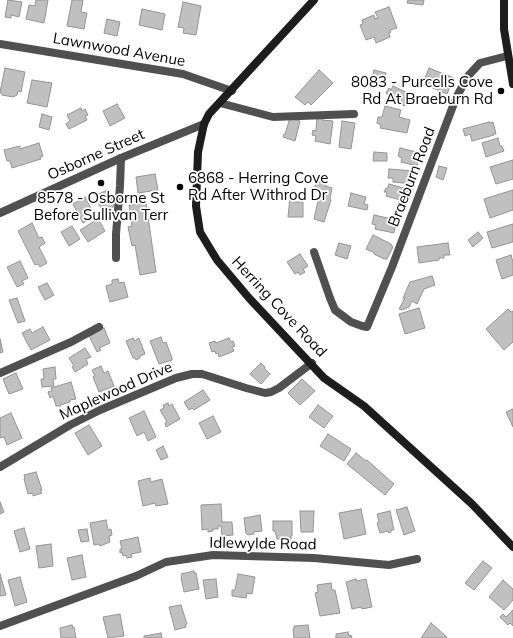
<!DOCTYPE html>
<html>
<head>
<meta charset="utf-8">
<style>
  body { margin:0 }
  canvas { display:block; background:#fff }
</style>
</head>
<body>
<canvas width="513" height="638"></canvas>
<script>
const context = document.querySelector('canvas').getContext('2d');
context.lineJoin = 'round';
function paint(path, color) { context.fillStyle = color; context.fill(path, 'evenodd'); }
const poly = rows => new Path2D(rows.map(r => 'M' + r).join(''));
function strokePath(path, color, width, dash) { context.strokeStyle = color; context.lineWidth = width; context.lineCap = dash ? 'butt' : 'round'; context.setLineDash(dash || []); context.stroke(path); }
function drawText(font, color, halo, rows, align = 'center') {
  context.font = font + ' Mulish,sans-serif'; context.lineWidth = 3.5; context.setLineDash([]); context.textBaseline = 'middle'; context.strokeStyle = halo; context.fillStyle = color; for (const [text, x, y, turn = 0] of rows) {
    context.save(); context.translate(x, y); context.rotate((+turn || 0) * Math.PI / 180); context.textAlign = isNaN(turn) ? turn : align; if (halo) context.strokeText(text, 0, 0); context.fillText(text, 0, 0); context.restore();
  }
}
const building = poly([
  [8,0,22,2,19,17,11,15,11,18,5,17,8,0],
  [36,0,48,0,44,23,26,19,29,5,35,6,36,0],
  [72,0,83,0,81,12,87,13,84,29,67,26,72,0],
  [408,0,424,0,423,5,407,3,408,0],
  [183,2,201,6,196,35,183,33,184,28,178,27,183,2],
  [389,7,397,28,390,30,391,32,389,33,390,37,376,43,374,37,366,40,360,25,363,24,362,20,374,15,375,19,378,18,375,12,389,7],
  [142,9,165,14,162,30,139,25,142,9],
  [107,19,120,22,117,36,104,33,107,19],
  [5,68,25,72,21,92,18,91,17,95,13,97,2,95,0,92,5,68],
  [429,68,454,78,447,94,428,86,430,80,425,78,429,68],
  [319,70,333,83,311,105,308,102,305,105,295,97,319,70],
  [374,70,386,73,384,81,372,78,374,70],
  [32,80,52,83,47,107,27,103,32,80],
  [393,86,410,94,405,106,387,98,389,96,386,93,389,88,391,90,393,86],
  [117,104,125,118,110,126,103,111,117,104],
  [385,106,401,110,399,117,410,120,407,133,380,128,381,125,377,123,378,117,382,117,385,106],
  [81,108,82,111,85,109,88,115,85,116,87,120,69,129,66,124,70,121,67,115,81,108],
  [42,114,52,117,49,130,39,127,42,114],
  [317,117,322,118,322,120,333,121,330,144,315,141,316,136,312,135,313,130,316,131,317,117],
  [290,118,300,121,295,141,283,137,284,134,285,134,290,118],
  [342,121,355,123,351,149,339,147,342,121],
  [489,122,490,123,493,122,496,134,493,134,494,135,472,141,470,134,465,136,463,129,489,122],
  [498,138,500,146,502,146,504,151,486,157,482,143,498,138],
  [39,143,43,156,40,157,41,159,12,168,10,161,7,161,4,150,20,146,20,149,39,143],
  [400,148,421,153,417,166,401,162,402,158,398,156,400,148],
  [374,152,387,153,387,161,373,161,374,152],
  [513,160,513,179,496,184,490,167,513,160],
  [439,166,447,168,443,180,436,177,439,166],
  [389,169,414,171,413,184,393,182,393,178,388,178,389,169],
  [155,174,158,190,138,193,136,177,155,174],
  [317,178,327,178,325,186,332,188,330,199,331,200,324,222,314,219,320,192,314,191,317,178],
  [389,184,411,190,408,202,386,196,387,192,384,192,386,188,388,188,389,184],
  [107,190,115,206,103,212,95,196,107,190],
  [513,190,513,210,490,218,484,199,513,190],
  [351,193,366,197,364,204,368,205,367,210,348,206,351,193],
  [85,197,93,212,92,213,94,217,83,223,73,204,85,197],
  [290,197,293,197,293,202,303,202,303,217,288,217,290,197],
  [146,203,156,272,140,275,135,245,132,246,128,227,132,226,129,205,146,203],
  [374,215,397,220,394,233,375,229,376,225,372,224,374,215],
  [98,219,105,231,88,242,80,230,98,219],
  [32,223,39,238,42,237,45,243,39,247,47,263,40,267,38,264,35,265,18,231,32,223],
  [513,224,513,242,492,248,487,232,513,224],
  [72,226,80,239,69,246,61,232,72,226],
  [478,232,483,238,473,247,468,240,478,232],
  [373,235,391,244,391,245,393,247,387,259,384,259,374,254,375,253,366,249,373,235],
  [339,243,351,246,347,259,335,255,339,243],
  [448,243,450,255,444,255,444,258,439,258,439,260,419,263,417,247,448,243],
  [300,254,308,266,303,269,305,272,300,275,298,272,295,274,287,262,300,254],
  [511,255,513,262,513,275,502,279,496,260,511,255],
  [20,261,28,278,22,281,24,284,17,287,7,267,20,261],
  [432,276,435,285,424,289,417,304,412,301,409,307,402,310,399,309,405,298,403,298,410,282,432,276],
  [118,279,119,283,124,282,128,297,110,302,106,286,112,284,112,280,118,279],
  [47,283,54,295,45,300,38,287,47,283],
  [17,298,25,321,18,323,9,300,17,298],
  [419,308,425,328,405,334,399,314,419,308],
  [508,309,511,312,513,311,513,342,504,350,486,329,508,309],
  [43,327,50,340,31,350,22,333,30,329,32,333,43,327],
  [104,328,110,343,99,348,101,350,97,352,88,334,104,328],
  [161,337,163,343,166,342,172,358,172,360,159,364,150,341,161,337],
  [133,338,134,341,139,338,145,354,140,356,140,358,136,360,135,358,133,358,126,341,133,338],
  [229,338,231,342,233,341,235,346,232,347,234,351,219,357,218,353,216,354,215,351,212,352,209,343,215,341,216,343,229,338],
  [0,339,3,352,0,353,0,339],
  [85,348,91,357,86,359,88,364,75,372,72,367,74,366,69,358,85,348],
  [261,363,265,367,264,368,270,374,261,384,250,374,261,363],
  [101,366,104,373,108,371,114,386,99,392,93,377,95,376,92,370,101,366],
  [55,367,56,379,53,379,54,386,42,387,41,379,44,379,43,369,55,367],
  [16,373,23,389,9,394,3,379,16,373],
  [302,379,315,391,300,405,288,393,302,379],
  [71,382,76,399,70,400,70,402,60,405,61,406,56,406,53,396,50,398,48,392,52,391,51,388,71,382],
  [203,390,210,400,194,410,192,408,189,410,184,402,203,390],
  [168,403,169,406,172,404,180,419,166,427,165,423,167,422,160,410,164,408,163,405,168,403],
  [318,405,333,416,324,428,309,417,318,405],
  [513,409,513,427,506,412,513,409],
  [144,411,156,437,148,441,144,432,137,436,129,418,144,411],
  [11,413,22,438,7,445,4,437,0,438,0,418,11,413],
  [213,416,221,432,207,439,199,423,213,416],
  [89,425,102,446,88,455,75,433,89,425],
  [328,434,351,449,344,461,320,446,328,434],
  [163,446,168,457,161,460,156,450,163,446],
  [356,453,366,461,367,460,394,484,385,495,347,464,356,453],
  [36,472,42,490,40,490,42,493,33,496,33,493,28,494,24,479,25,479,24,475,36,472],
  [150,478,151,482,162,479,168,504,156,506,155,503,143,506,138,481,150,478],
  [0,502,4,512,0,514,0,502],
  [221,504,222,522,232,522,233,535,222,536,221,526,218,526,218,529,213,529,213,531,208,532,208,529,202,530,201,505,221,504],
  [407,507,415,531,404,535,396,510,407,507],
  [361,509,366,534,344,539,339,513,361,509],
  [300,511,314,511,313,532,301,532,300,511],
  [390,511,394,530,391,530,391,532,389,533,388,531,380,533,377,523,379,522,377,514,390,511],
  [260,515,262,531,253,532,254,534,248,535,246,533,244,518,260,515],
  [106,520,108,530,111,529,112,535,109,536,110,542,100,546,99,544,94,545,90,523,106,520],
  [273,521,292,521,292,536,291,536,291,539,277,539,275,531,273,531,273,521],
  [24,528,30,549,20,552,14,531,24,528],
  [87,529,89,541,81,542,78,530,87,529],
  [138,537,141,552,131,554,132,557,127,558,126,555,123,556,122,552,120,553,120,549,122,549,120,541,138,537],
  [51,544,53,566,39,568,36,546,51,544],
  [82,555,86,577,72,580,67,558,82,555],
  [483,561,492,568,474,590,465,583,483,561],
  [194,571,194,573,196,573,199,589,184,592,181,577,182,576,181,574,194,571],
  [0,574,6,595,0,596,0,574],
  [238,574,255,577,252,594,247,593,246,598,232,596,232,590,235,590,238,574],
  [20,577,27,602,15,606,8,580,20,577],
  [216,579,218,597,206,599,203,580,216,579],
  [356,579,357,581,366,579,372,607,362,609,361,607,352,609,346,582,356,579],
  [503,580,513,589,513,600,504,610,489,597,503,580],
  [331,583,332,590,335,590,340,613,320,616,315,593,318,592,317,585,331,583],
  [181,605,187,624,185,625,186,627,175,630,169,607,181,605],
  [513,610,513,626,510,623,508,625,500,617,503,614,506,617,513,610],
  [120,614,124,636,108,638,103,617,120,614],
  [431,623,447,637,446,638,421,638,431,623],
  [72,625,73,628,74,627,76,638,61,638,60,628,72,625],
  [308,625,310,638,294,638,293,629,294,629,294,626,308,625],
  [348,632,349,636,351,635,352,638,335,638,336,638,336,634,348,632],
  [161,633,162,638,144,638,144,636,161,633]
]);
const minor = poly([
  [0,44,183,74,232,91],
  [220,103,273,117,354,114],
  [314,252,330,298,335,310,351,322,362,326,367,327,392,267,456,98,468,76,480,63,507,56],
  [116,258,116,234,120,186,121,158],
  [0,373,71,342,99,327],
  [0,467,70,425,100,410,176,378,192,374,202,374,246,388,265,393,271,392,279,388,312,363],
  [0,626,136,576,166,562,213,555,314,558,389,565,417,559]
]);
const tertiary = poly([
  [0,213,121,158,204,124]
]);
const secondary = poly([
  [314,0,209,114,204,124,198,152,196,206,200,232,217,260,249,298,324,378,364,406,472,504,513,547],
  [504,0,504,29,513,84]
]);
const markers = [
  [501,91,4,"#000"],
  [101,183,4,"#000"],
  [180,187,4,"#000"]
];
const streetNames = [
  ["Lawnwood Avenue",119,50,10],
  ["Osborne Street",96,155,-24],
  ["Braeburn Road",412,177,-69],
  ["Herring Cove Road",279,307,47],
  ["Maplewood Drive",116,391,-24],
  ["Idlewylde Road",263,544,1]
];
const poiNames = [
  ["8083 - Purcells Cove",493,82],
  ["Rd At Braeburn Rd",493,99],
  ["6868 - Herring Cove",188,178,"left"],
  ["Rd After Withrod Dr",188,195,"left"],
  ["8578 - Osborne St",101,198,"center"],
  ["Before Sullivan Terr",101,215,"center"]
];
paint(building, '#c0c0c0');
strokePath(building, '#949494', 1);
strokePath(minor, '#505050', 8);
strokePath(tertiary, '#505050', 8);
strokePath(secondary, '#1d1d1d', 8);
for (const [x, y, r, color] of markers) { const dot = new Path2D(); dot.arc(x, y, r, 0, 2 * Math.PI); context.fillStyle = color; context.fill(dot); strokePath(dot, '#fff', 1.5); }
drawText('15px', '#000', '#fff', streetNames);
drawText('15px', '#000', '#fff', poiNames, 'right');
</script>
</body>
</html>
